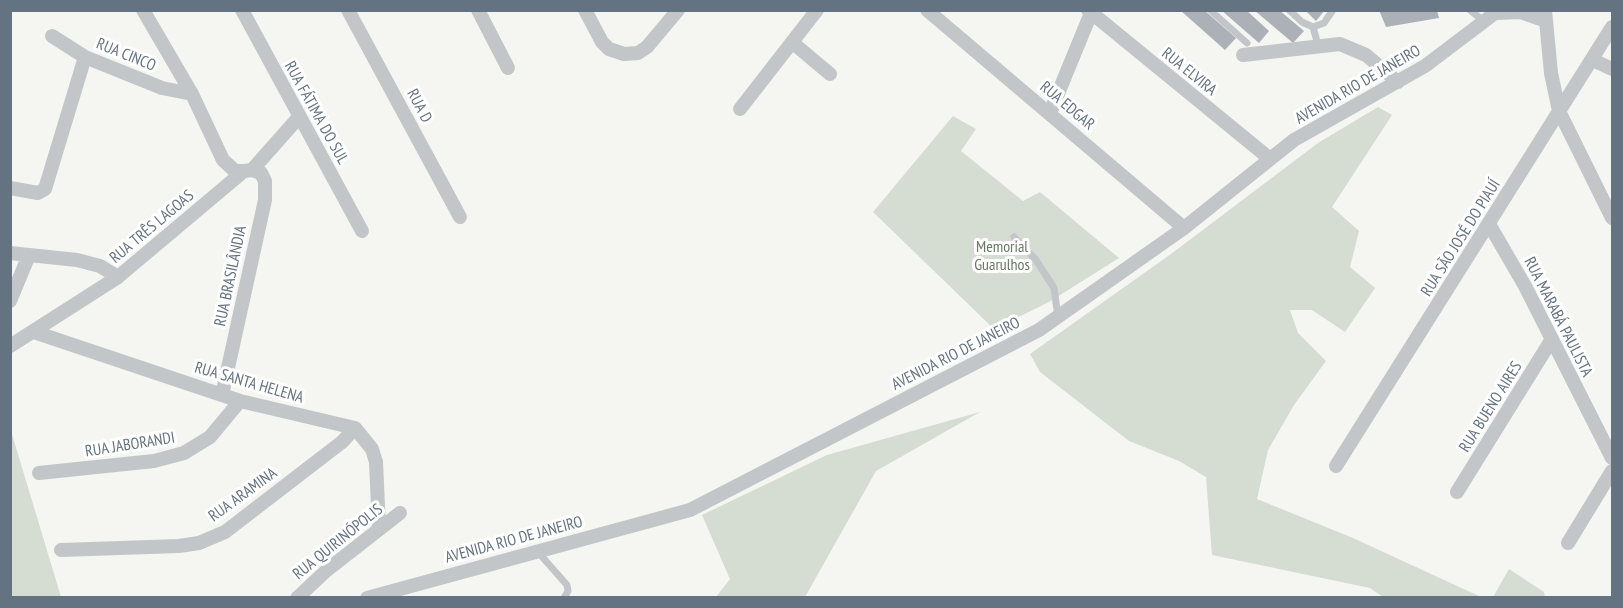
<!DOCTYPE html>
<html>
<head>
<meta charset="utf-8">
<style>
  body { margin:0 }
  #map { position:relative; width:1623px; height:608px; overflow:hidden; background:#f5f5f1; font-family:"PT Sans Narrow",sans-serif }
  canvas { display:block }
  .frame { position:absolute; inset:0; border:12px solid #647382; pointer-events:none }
</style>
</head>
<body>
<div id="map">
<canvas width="1623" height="608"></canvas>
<div class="frame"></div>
</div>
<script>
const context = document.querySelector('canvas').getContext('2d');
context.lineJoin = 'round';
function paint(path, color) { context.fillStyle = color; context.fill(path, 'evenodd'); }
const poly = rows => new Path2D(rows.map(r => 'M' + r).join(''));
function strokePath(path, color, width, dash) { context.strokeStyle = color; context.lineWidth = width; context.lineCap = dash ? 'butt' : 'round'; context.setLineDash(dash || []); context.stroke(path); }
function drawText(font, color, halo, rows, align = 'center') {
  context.font = font + ' "PT Sans Narrow",sans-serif'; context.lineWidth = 6; context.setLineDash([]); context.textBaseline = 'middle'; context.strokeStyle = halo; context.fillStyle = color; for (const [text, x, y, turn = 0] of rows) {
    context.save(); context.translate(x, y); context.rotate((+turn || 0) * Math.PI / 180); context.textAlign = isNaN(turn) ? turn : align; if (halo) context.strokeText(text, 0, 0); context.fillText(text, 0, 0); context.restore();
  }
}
const green = poly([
  [1378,107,1392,115,1332,207,1359,231,1350,267,1375,288,1345,332,1312,310,1290,310,1298,333,1326,361,1294,405,1268,450,1257,499,1353,538,1481,597,1383,597,1370,588,1212,555,1206,477,1179,461,1129,441,1040,372,1030,354,1171,254,1318,143],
  [953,116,976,129,961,151,1023,201,1040,192,1119,258,1049,302,994,329,873,212],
  [980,412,876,471,805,597,716,597,730,579,702,515,827,455],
  [10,431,11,431,61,597,11,597],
  [1509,569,1544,592,1545,597,1493,597]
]);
const building = poly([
  [1180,10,1204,10,1236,38,1225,50],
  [1221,10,1246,10,1269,31,1259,43],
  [1254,10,1279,10,1304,31,1293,43],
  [1305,10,1325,10,1316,21],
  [1379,10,1437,10,1439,18,1386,27]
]);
const lane = poly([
  [1210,10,1247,43],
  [1289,10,1302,22,1313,27,1324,23,1333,10],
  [1470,10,1485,22],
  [1313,27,1318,45],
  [1014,237,1036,260,1054,288,1058,317],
  [537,551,567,585,568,591,564,598]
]);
const street = poly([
  [143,10,192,94,223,160,235,171,244,171],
  [242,10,362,231],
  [348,10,460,217],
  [478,10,508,68],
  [585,10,602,42,609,49,624,54,638,53,647,47,678,10],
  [927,10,1184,228],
  [1088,10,1269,158],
  [1545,10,1551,73,1559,111,1612,218],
  [1497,13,1520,12,1546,21],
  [52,36,85,57,162,88,192,94],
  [793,43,830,74],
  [1243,55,1340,44,1366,55,1398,82],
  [1593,60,1612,69],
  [740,109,817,10],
  [1050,113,1091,13],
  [10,188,38,193,45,189,85,57],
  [1489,224,1525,286,1612,458],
  [10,253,77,260,100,266,118,277],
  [10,301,29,255],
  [34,332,240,401,355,428,372,449,376,462,379,528],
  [10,346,118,277,244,171,252,170,299,117],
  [222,395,265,200,265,181,261,173,252,170],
  [1336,466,1612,27],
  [39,473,154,461,184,453,210,437,240,401],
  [1457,492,1552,339],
  [1568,543,1612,471],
  [61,550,179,546,199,543,225,532,342,442,355,428],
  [297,598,327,570,400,513],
  [367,598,690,510,1039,330,1184,228,1294,140,1425,66,1499,10]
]);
const streetNames = [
  ["RUA CINCO",126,55,22],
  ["RUA ELVIRA",1189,72,39],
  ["AVENIDA RIO DE JANEIRO",1358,85,-30],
  ["RUA D",419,106,62],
  ["RUA EDGAR",1067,106,40],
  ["RUA FÁTIMA DO SUL",316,113,61],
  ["RUA TRÊS LAGOAS",152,227,-40],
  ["RUA SÃO JOSÉ DO PIAUÍ",1461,238,-58],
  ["RUA BRASILÂNDIA",231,276,-78],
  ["RUA MARABÁ PAULISTA",1558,317,63],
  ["AVENIDA RIO DE JANEIRO",956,354,-27],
  ["RUA SANTA HELENA",249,383,16],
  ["RUA BUENO AIRES",1491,407,-58],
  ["RUA JABORANDI",130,445,-9],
  ["RUA ARAMINA",243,495,-36],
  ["AVENIDA RIO DE JANEIRO",514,540,-15],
  ["RUA QUIRINÓPOLIS",338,542,-39]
];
const parkNames = [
  ["Memorial",1002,247],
  ["Guarulhos",1002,265]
];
paint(green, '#d5dcd2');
paint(building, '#abb1b7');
strokePath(lane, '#c2c6c9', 7);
strokePath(street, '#c2c6c9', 14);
drawText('16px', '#647382', '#fff', streetNames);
drawText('16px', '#667962', '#fff', parkNames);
</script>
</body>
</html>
